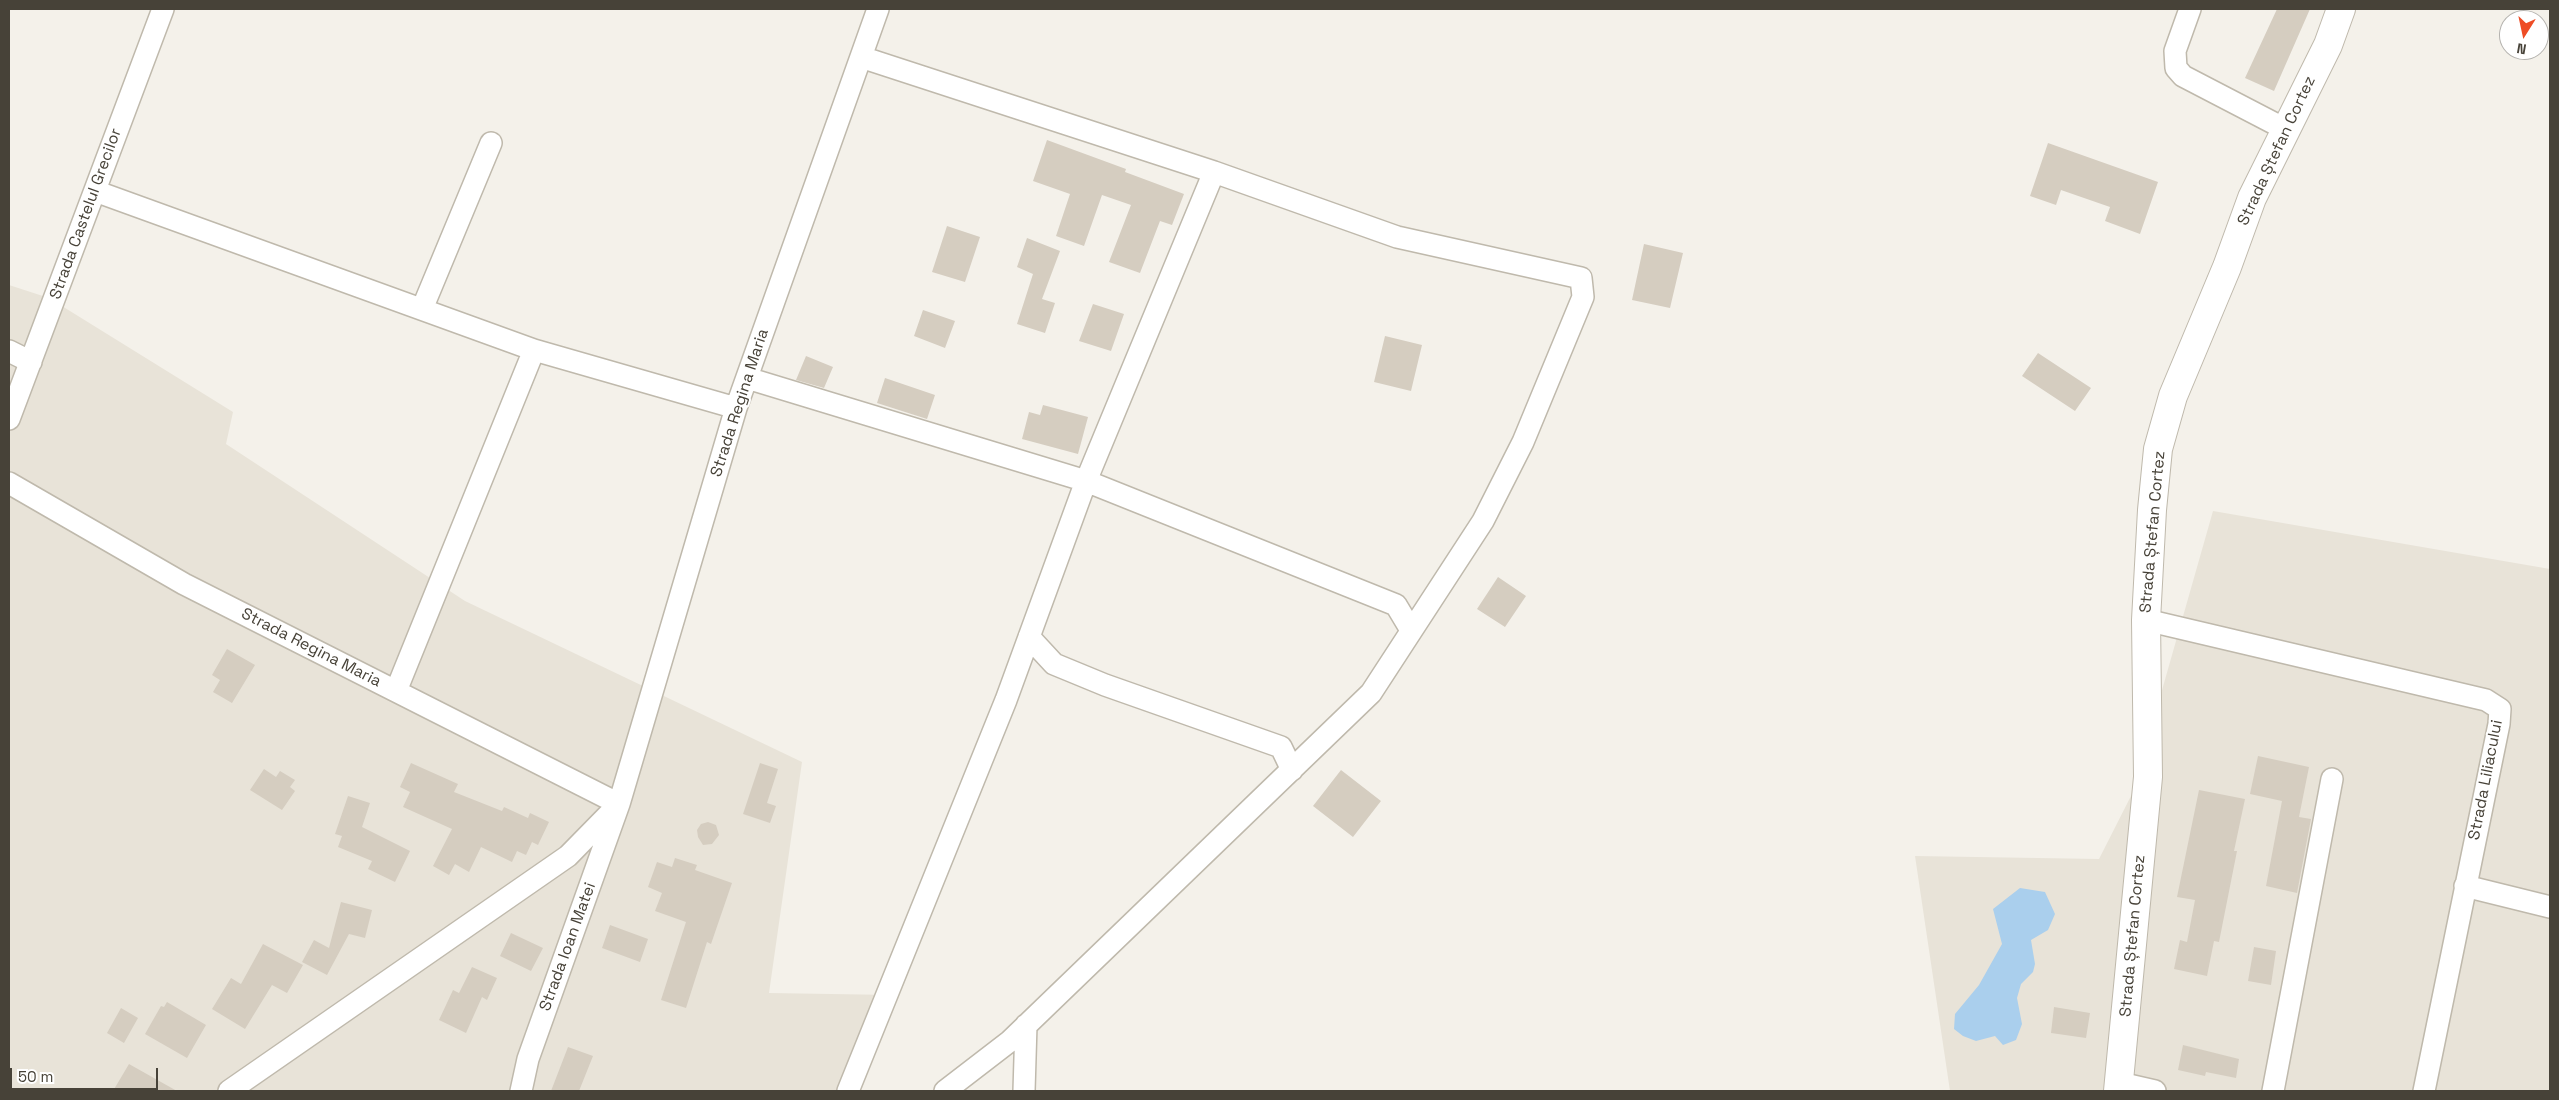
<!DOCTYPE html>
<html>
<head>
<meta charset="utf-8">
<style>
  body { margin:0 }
  #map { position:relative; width:2559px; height:1100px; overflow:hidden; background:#f4f1ea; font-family:"Space Grotesk",sans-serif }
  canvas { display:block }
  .frame { position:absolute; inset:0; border:10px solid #474238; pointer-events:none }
  .north { position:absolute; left:2499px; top:10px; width:50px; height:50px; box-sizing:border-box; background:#fff; border:1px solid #b5b3af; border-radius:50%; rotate:190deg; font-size:14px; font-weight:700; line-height:20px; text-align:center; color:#474238 }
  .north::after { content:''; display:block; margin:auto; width:18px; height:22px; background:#ee4d26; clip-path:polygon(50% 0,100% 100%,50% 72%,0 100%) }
  .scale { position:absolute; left:10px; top:1068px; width:148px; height:22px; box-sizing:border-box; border:2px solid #474238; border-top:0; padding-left:6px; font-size:15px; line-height:18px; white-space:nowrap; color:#474238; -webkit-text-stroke:4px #fff; paint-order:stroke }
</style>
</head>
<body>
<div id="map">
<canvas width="2559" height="1100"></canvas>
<div class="frame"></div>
<div class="north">N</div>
<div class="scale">50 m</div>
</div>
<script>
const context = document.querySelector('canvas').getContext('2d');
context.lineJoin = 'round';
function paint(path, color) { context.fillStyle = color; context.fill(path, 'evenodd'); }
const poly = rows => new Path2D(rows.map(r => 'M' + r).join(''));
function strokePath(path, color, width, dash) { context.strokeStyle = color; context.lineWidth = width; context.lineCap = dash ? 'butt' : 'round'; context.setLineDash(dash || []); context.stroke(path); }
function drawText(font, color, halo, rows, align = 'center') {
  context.font = font + ' "Space Grotesk",sans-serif'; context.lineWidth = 4; context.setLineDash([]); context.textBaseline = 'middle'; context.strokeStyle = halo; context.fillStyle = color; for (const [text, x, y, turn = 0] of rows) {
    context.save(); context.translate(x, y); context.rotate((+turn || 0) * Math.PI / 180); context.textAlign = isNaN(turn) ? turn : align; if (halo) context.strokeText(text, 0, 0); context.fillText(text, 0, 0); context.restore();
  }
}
const residential = poly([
  [9,285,49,298,233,412,226,444,465,601,802,762,769,993,893,995,845,1091,9,1091],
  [2213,511,2550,569,2550,1091,1950,1091,1915,856,2099,859,2133,792]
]);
const water = poly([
  [2020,888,2045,892,2055,914,2048,930,2031,940,2035,964,2033,972,2021,984,2017,998,2022,1024,2016,1040,2003,1045,1995,1036,1976,1041,1963,1036,1954,1029,1955,1014,1979,985,2002,944,1993,909]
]);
const building = poly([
  [2277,9,2310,9,2274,91,2245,78],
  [1047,140,1126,169,1125,172,1184,194,1172,225,1160,221,1140,273,1109,262,1131,205,1102,195,1084,246,1056,236,1070,194,1033,181],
  [2048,143,2158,182,2140,234,2105,221,2110,207,2061,190,2056,205,2030,196],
  [947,226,980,237,965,282,932,272],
  [1027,238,1060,251,1042,299,1055,303,1045,333,1017,324,1033,274,1017,267],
  [1644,244,1683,253,1670,308,1632,300],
  [1093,304,1124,314,1111,351,1079,341],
  [923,310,955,321,945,348,914,336],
  [1385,336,1422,345,1411,391,1374,382],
  [2038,353,2091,388,2075,411,2022,376],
  [806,356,833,367,824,388,796,380],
  [885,378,935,395,927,419,877,403],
  [1043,405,1088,417,1078,454,1022,439,1029,412,1040,415],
  [1498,577,1526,596,1505,627,1477,609],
  [227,649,255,665,232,703,213,692,220,680,212,675],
  [2258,756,2309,767,2299,817,2311,819,2297,893,2266,886,2282,801,2250,794],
  [411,763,458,784,454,792,502,811,504,807,528,818,530,813,549,822,538,845,532,842,526,855,517,851,512,862,481,847,469,872,455,864,449,875,433,866,452,829,403,807,410,792,400,787],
  [760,763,778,769,767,803,776,806,770,823,743,814],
  [264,769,276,777,280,771,295,780,290,787,295,791,282,810,250,790],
  [1341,770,1381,801,1353,837,1313,806],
  [2199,790,2245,799,2234,851,2237,851,2219,942,2214,941,2207,976,2174,969,2180,940,2187,942,2195,900,2177,897],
  [348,796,370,803,362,827,410,851,395,882,368,869,372,861,338,847,342,836,335,834],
  [708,822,716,825,719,835,712,844,703,845,698,837,697,830,701,824],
  [675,858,697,865,695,870,732,883,711,944,707,942,686,1008,661,1000,686,922,655,911,662,893,648,887,657,862,672,867],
  [341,902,372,910,365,938,349,934,327,975,302,962,314,940,329,948],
  [610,925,648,939,640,962,602,948],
  [511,933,543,948,531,971,500,956],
  [263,944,303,965,287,993,272,985,245,1029,212,1009,231,978,241,984],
  [2254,947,2276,951,2271,985,2248,981],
  [472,967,497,978,487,1000,482,997,466,1033,439,1020,453,990,459,993],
  [167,1002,206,1025,187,1058,145,1034,161,1006,164,1007],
  [2054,1007,2090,1013,2086,1038,2051,1033],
  [121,1008,138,1018,124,1043,107,1033],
  [2183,1045,2239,1059,2236,1078,2206,1072,2205,1076,2178,1070],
  [568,1047,593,1056,579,1091,551,1091],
  [129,1064,177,1091,113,1091]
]);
const minor = poly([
  [2190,9,2175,51,2176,68,2183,76,2285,129],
  [861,57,1214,172,1397,237,1581,278,1583,297,1523,442,1483,521,1371,693,1010,1041,945,1091],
  [95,191,534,350],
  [422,309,491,143],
  [9,351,31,362],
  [747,378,1086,481,1396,605,1411,630],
  [9,419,163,9],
  [9,483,184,584,619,804,528,1059,521,1091],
  [2146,620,2486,700,2500,709,2499,724,2424,1091],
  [1029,637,1054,664,1105,685,1281,747,1292,770],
  [396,691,534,350,736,408],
  [2465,886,2550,907],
  [2120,1083,2155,1091],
  [229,1091,568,856,619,804,736,408,878,9],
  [848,1091,1006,700,1086,481,1214,172],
  [1024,1091,1026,1025],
  [2273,1091,2332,779]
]);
const tertiary = poly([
  [2118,1091,2148,777,2146,620,2152,510,2158,449,2173,396,2227,267,2252,198,2328,45,2341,9]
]);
const streetNames = [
  ["Strada Ștefan Cortez",2277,151,-65],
  ["Strada Castelul Grecilor",86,214,-70],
  ["Strada Regina Maria",740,403,-72],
  ["Strada Ștefan Cortez",2153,532,-85],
  ["Strada Regina Maria",311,648,27],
  ["Strada Liliacului",2486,780,-79],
  ["Strada Ștefan Cortez",2133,936,-85],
  ["Strada Ioan Matei",568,947,-70]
];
paint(residential, '#e8e3d8');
paint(water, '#aacfed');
paint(building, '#d5cdc0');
strokePath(minor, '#bfb9ac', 24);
strokePath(tertiary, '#bfb9ac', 30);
strokePath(minor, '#fff', 21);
strokePath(tertiary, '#fff', 28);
drawText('16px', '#474238', '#fff', streetNames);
</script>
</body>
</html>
